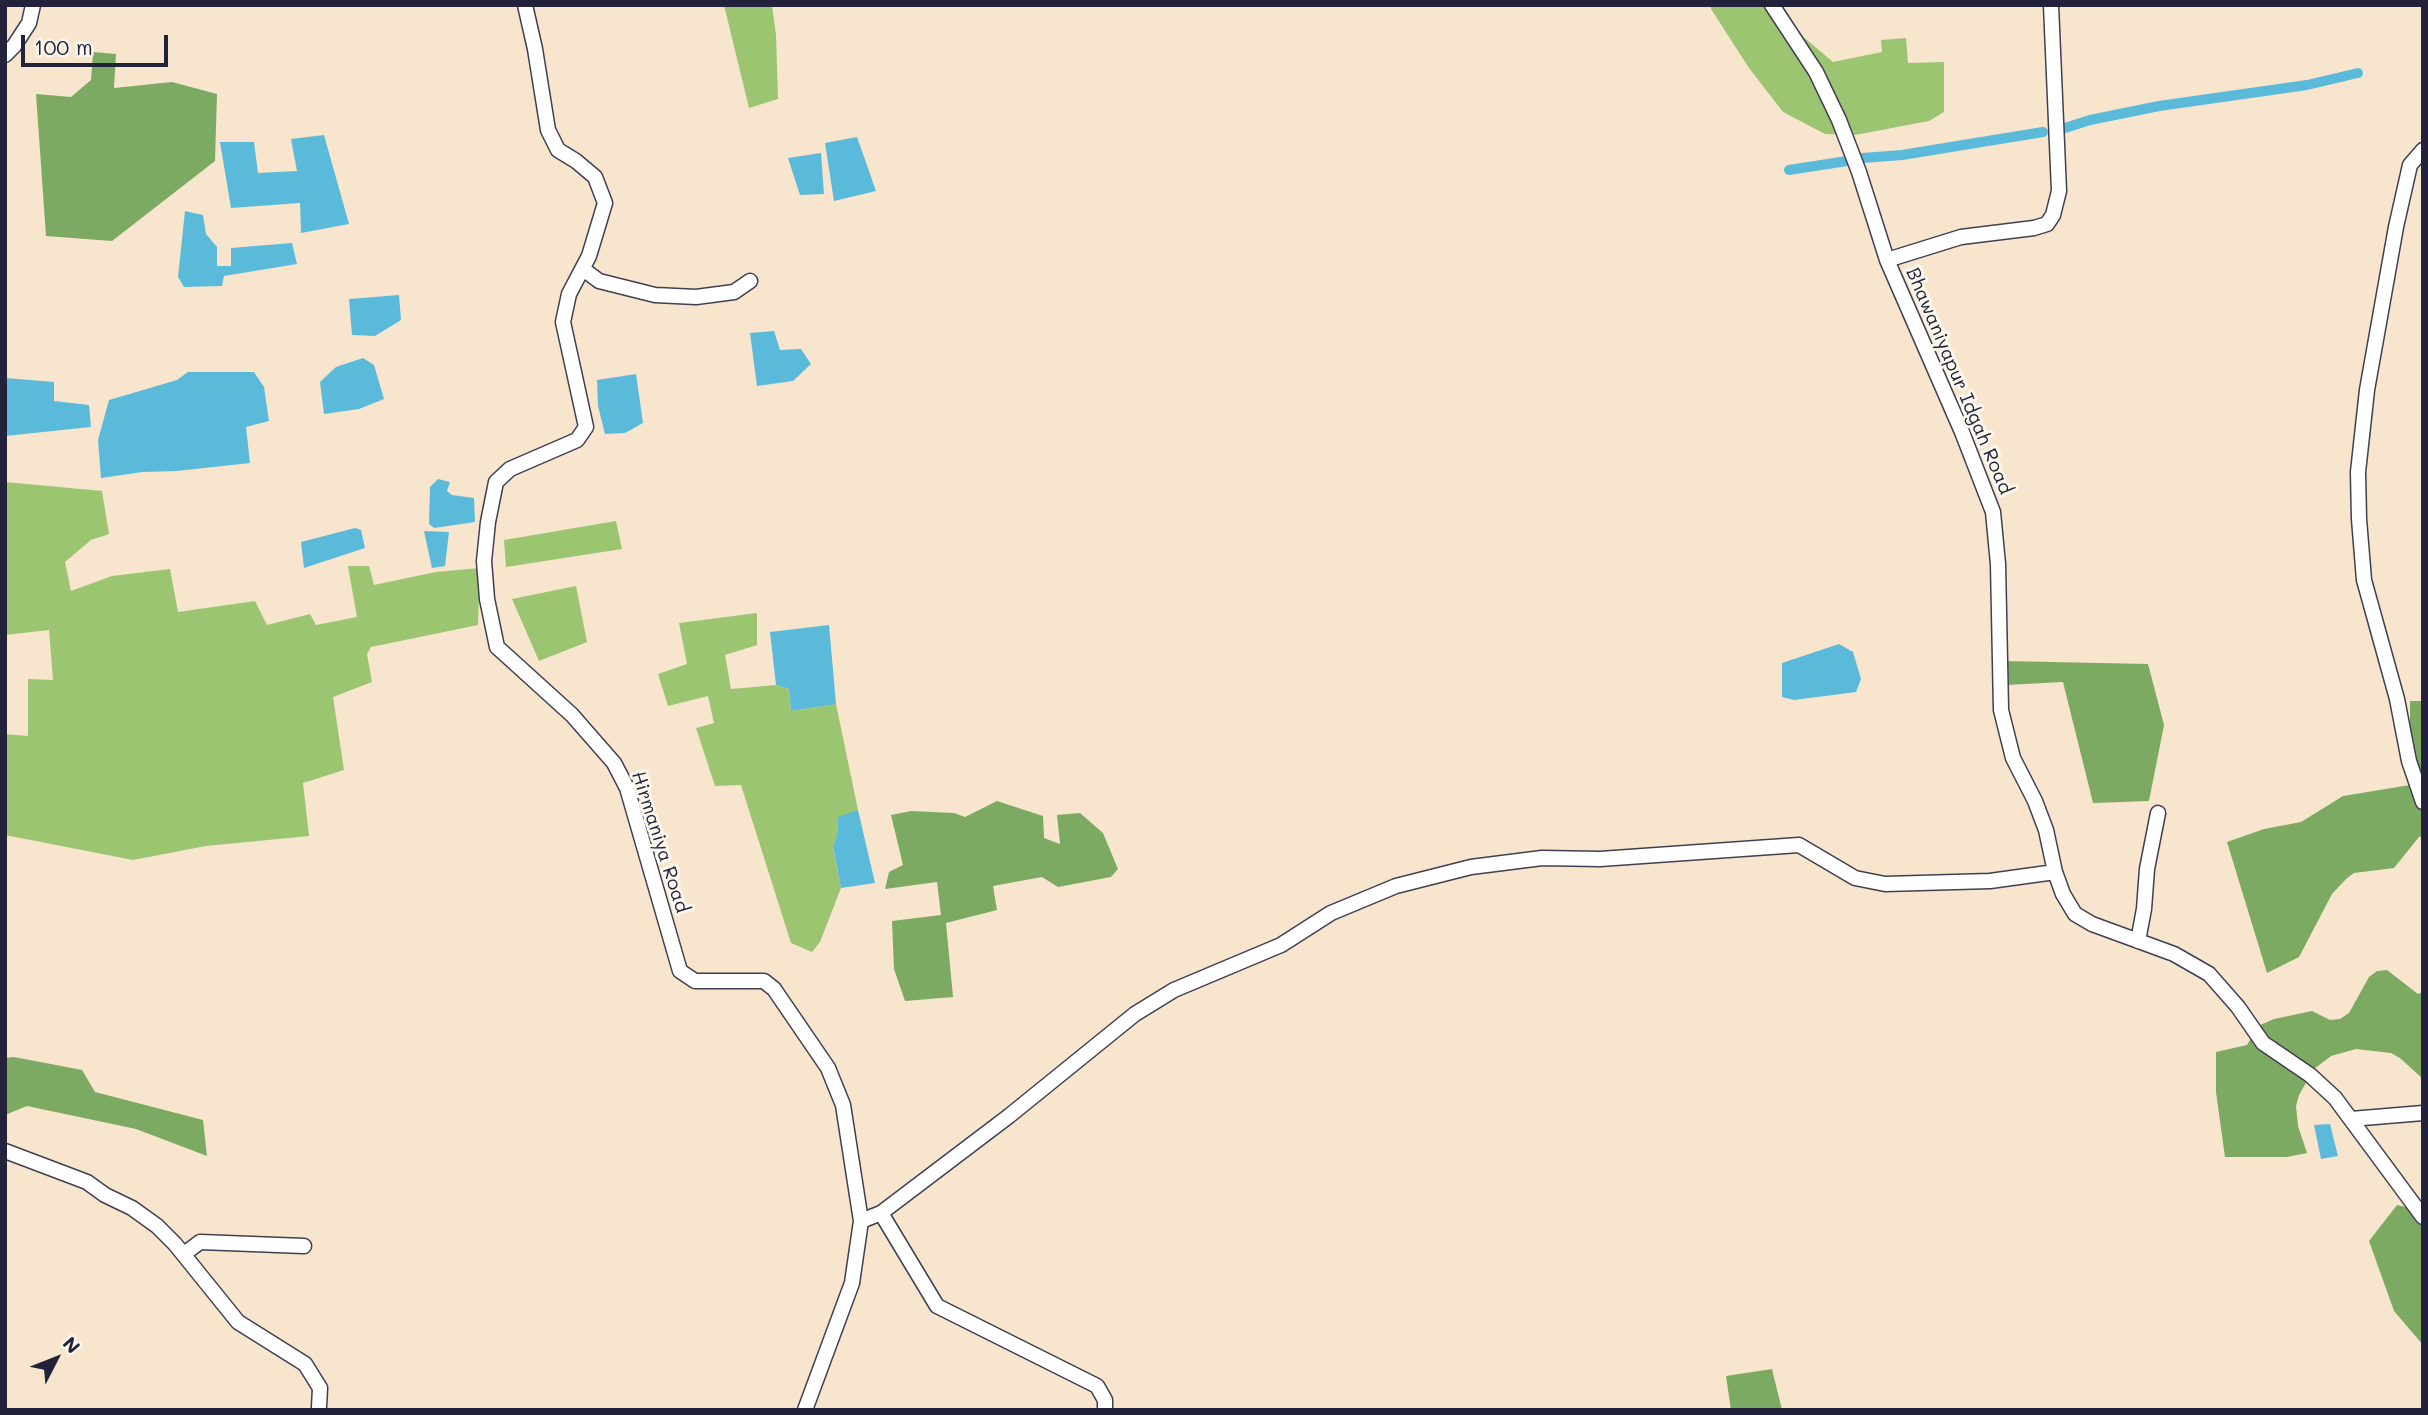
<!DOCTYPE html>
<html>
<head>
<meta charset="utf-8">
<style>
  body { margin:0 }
  #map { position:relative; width:2428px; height:1415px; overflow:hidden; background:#f7e5ce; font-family:Mali,sans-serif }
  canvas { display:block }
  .frame { position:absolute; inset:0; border:7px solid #22223b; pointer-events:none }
  .north { position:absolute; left:21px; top:1324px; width:70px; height:70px; -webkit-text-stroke:5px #fbf7ec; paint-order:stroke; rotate:48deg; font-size:19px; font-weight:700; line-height:28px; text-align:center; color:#22223b }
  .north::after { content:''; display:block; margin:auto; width:24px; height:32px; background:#22223b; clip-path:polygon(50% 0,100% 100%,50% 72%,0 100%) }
  .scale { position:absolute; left:21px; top:35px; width:147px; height:32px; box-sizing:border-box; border:4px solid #22223b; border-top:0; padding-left:9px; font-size:21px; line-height:24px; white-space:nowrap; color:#22223b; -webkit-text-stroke:5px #fbf7ec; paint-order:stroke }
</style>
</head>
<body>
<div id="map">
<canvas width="2428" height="1415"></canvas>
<div class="frame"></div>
<div class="north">N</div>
<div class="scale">100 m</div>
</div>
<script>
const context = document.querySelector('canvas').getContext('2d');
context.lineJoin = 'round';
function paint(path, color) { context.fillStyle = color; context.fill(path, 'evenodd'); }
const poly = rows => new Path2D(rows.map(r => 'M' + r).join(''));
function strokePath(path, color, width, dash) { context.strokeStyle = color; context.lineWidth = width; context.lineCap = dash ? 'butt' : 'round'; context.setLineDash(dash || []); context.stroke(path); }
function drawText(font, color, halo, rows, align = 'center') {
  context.font = font + ' Mali,sans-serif'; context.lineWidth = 6; context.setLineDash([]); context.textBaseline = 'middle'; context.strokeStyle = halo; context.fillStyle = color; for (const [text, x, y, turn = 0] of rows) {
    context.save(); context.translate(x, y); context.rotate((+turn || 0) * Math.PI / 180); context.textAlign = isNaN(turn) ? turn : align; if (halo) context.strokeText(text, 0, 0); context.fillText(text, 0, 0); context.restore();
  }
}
const green = poly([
  [724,5,772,5,776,35,778,99,749,108],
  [1711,5,1764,5,1774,21,1788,24,1833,62,1882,52,1881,40,1906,38,1908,63,1944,62,1944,112,1929,121,1855,135,1825,134,1783,112,1749,68,1711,9],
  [5,482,102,491,109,534,91,540,65,562,71,591,112,576,170,569,178,612,255,601,267,625,310,614,316,625,357,617,348,566,369,566,374,585,436,572,480,568,478,625,371,647,367,654,372,682,333,697,344,770,303,783,309,836,206,846,133,860,5,835,5,734,28,736,28,679,53,680,49,630,5,635],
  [616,521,622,549,506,567,504,540],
  [576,586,587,642,539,661,512,599],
  [757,613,757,645,725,655,731,689,776,685,789,689,791,711,836,704,858,810,838,818,837,835,833,848,841,888,820,942,812,952,791,943,741,785,715,786,696,728,714,723,708,696,668,706,658,674,687,664,679,623]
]);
const forest = poly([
  [93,52,116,54,114,88,172,82,217,94,215,161,112,241,46,236,36,94,71,97,91,80],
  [2004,661,2148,664,2164,725,2149,801,2093,803,2063,682,2006,685],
  [2410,701,2423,701,2423,836,2419,837,2394,868,2354,873,2346,879,2332,894,2299,957,2267,973,2227,842,2264,829,2301,822,2343,796,2410,785],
  [997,801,1043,816,1044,838,1060,844,1057,815,1080,813,1103,833,1118,869,1111,877,1058,887,1042,877,993,886,997,910,946,923,953,997,905,1001,894,969,892,921,941,915,937,882,885,889,889,872,903,865,891,815,911,811,954,813,965,817],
  [2387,970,2418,994,2423,992,2423,1079,2400,1058,2391,1053,2356,1049,2331,1056,2314,1069,2299,1095,2296,1106,2298,1126,2307,1153,2287,1157,2225,1157,2216,1092,2216,1052,2247,1045,2258,1026,2274,1019,2312,1011,2330,1020,2340,1019,2349,1013,2369,977,2377,971],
  [14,1057,82,1070,95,1092,203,1120,207,1156,136,1129,27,1106,5,1115,5,1058],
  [2397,1205,2423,1211,2423,1345,2394,1311,2369,1241],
  [1772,1369,1782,1410,1731,1410,1726,1376]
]);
const water = poly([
  [324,135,349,224,301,233,300,203,231,208,220,142,254,142,258,173,297,171,291,139],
  [857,137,876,191,834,201,825,143],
  [821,153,824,194,800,195,788,158],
  [185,211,203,215,206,234,217,247,217,266,231,266,231,248,292,243,297,264,224,276,222,286,184,287,178,277],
  [399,295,401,320,375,336,352,335,349,299],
  [774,331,780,350,801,349,811,364,793,381,757,386,750,333],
  [363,358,374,365,384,399,359,409,324,414,320,382,336,367],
  [188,372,254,372,264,387,269,421,246,427,250,463,177,471,143,472,101,478,98,440,109,400,177,380],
  [636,374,643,423,625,433,605,434,598,406,597,380],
  [5,378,54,382,54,401,89,405,91,427,5,436],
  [438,479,450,482,447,491,452,495,474,498,475,522,434,528,429,524,430,487],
  [355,528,361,530,365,548,304,568,301,542],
  [424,531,449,532,445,566,432,568],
  [829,625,836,704,791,711,789,689,776,685,770,632],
  [1839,644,1853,652,1861,679,1856,692,1794,700,1782,697,1782,663],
  [858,810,875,883,841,888,833,847,837,835,838,817],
  [2330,1124,2338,1156,2321,1159,2314,1125]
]);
const canal = poly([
  [2062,129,2090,120,2159,106,2307,85,2358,73],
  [1863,158,1902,155,2043,132],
  [1789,170,1847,161]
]);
const minor = poly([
  [525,5,535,49,548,130,558,150,576,161,595,177,605,203,589,256,569,294,563,322,586,427,577,440,510,469,496,482,488,522,484,561,487,599,497,647,572,715,614,763,627,788,680,971,695,981,764,981,774,989,828,1068,843,1105,861,1221,852,1283,805,1410],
  [1772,5,1816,72,1839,120,1859,172,1887,260,1962,432,1993,512,1998,564,2001,710,2013,758,2035,801,2046,830,2055,872,2063,894,2075,914,2092,924,2174,954,2209,974,2238,1007,2263,1043,2310,1075,2335,1098,2423,1217],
  [5,55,14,46,29,23,33,5],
  [2423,150,2410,165,2396,227,2367,390,2358,472,2359,519,2364,580,2397,699,2409,761,2423,802],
  [1887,260,1961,237,2034,228,2047,224,2053,215,2059,191,2051,5],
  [583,269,599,281,655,295,696,297,734,292,750,281],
  [2138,941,2144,909,2147,869,2158,813],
  [2351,1119,2423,1113],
  [5,1151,87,1182,105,1195,132,1208,157,1226,175,1244,238,1322,305,1364,320,1388,319,1407],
  [881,1213,937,1306,1097,1386,1105,1400,1105,1410],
  [861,1221,881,1213,1009,1116,1135,1014,1174,990,1281,945,1331,913,1396,886,1471,867,1542,858,1600,859,1799,845,1855,878,1885,884,1990,881,2055,872],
  [184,1254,200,1242,304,1246]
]);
const streetNames = [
  ["Bhawaniyapur Idgah Road",1959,381,67],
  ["Hirmaniya Road",660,842,72]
];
paint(green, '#9cc571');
paint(forest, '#7daa63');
paint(water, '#5bbada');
strokePath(canal, '#5bbada', 10);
strokePath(minor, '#423f51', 17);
strokePath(minor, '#fff', 14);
drawText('19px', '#22223b', '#fbf7ec', streetNames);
</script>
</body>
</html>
